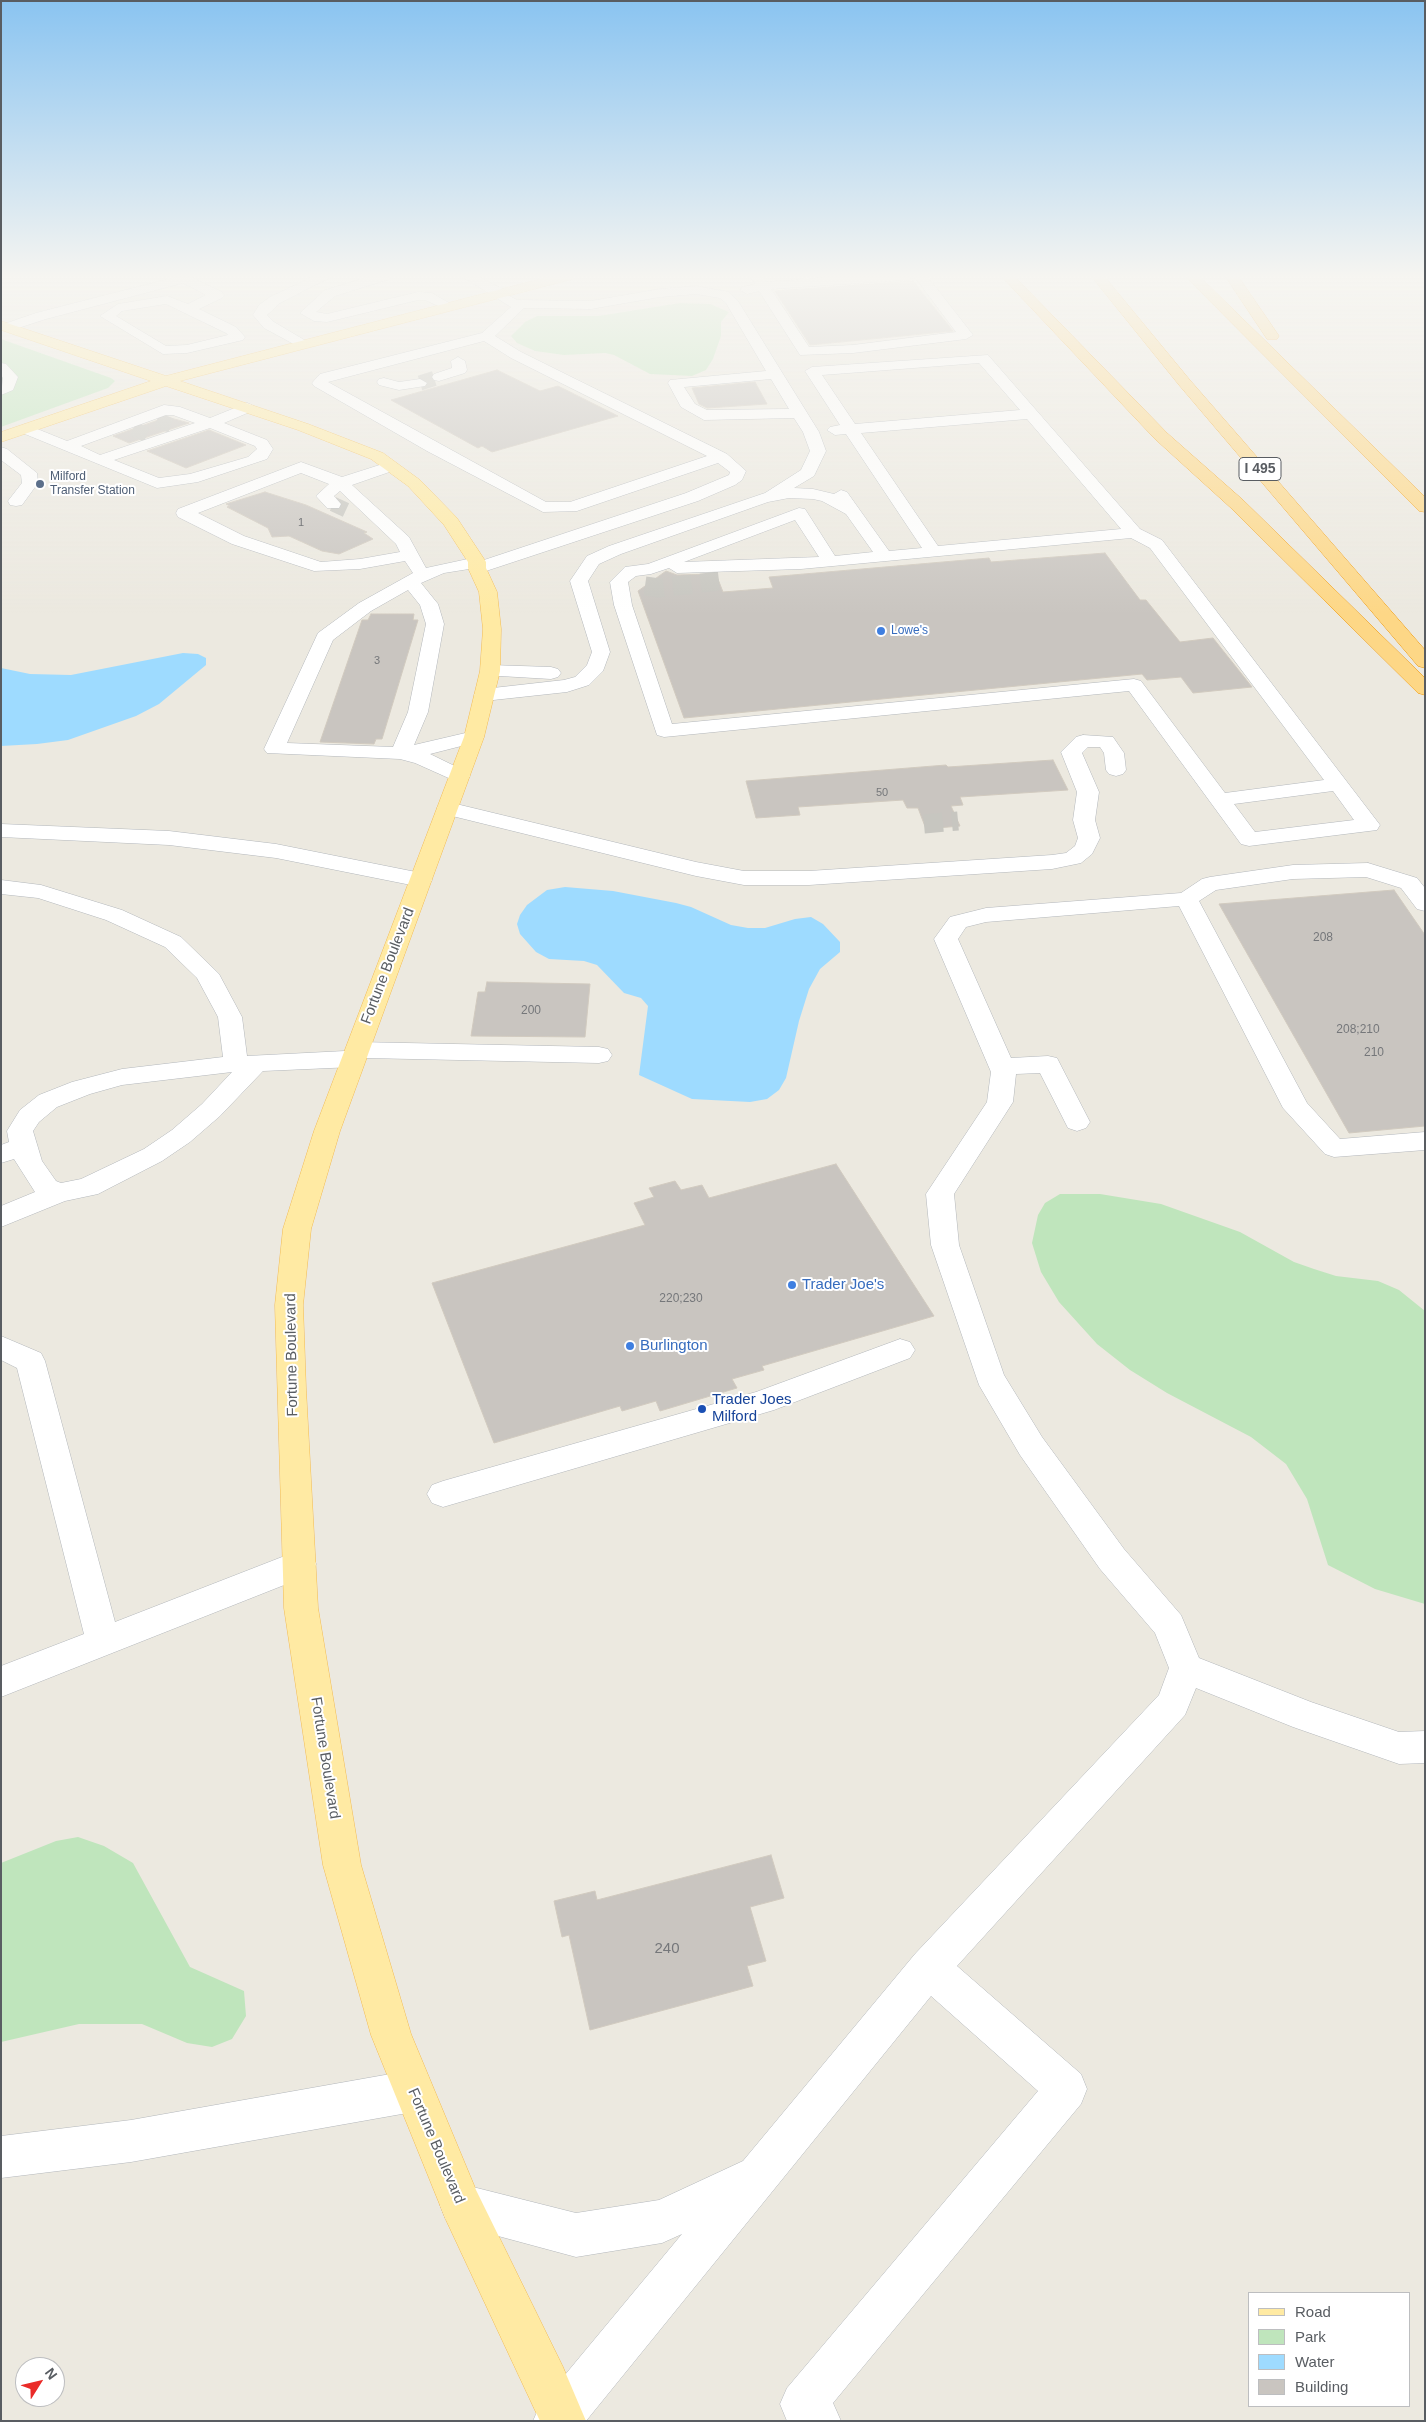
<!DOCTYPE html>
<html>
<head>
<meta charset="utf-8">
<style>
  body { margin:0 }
  #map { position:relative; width:1426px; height:2422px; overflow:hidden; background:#ece9e0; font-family:Helvetica,sans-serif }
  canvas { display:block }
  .frame { position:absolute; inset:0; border:2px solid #595d62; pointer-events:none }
  .legend { position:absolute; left:1248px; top:2292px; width:162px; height:115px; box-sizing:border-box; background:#fff; border:1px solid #bdbec0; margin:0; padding:6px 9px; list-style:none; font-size:15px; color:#595d62 }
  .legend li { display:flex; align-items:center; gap:10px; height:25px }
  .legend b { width:25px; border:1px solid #bdbec0 }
  .north { position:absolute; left:15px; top:2357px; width:50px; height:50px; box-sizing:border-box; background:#fff; border:1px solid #bdbec0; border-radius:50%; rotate:54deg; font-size:14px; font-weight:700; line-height:20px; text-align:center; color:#595d62 }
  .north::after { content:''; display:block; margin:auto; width:18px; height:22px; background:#ea2b29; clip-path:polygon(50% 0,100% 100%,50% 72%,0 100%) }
</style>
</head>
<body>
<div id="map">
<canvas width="1426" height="2422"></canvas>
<div class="frame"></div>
<ul class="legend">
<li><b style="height:6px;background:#ffeaa3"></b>Road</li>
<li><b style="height:14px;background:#bfe5bc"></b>Park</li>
<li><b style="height:14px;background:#9edbff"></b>Water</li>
<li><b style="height:14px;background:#c9c5c0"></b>Building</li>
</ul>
<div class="north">N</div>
</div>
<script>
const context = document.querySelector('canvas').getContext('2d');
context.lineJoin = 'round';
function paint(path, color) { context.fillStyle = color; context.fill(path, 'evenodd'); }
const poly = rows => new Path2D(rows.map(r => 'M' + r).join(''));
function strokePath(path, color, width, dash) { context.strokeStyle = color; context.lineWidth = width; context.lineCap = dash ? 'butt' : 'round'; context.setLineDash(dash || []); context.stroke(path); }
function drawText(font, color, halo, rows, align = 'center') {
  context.font = font + ' Helvetica,sans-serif'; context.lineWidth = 4; context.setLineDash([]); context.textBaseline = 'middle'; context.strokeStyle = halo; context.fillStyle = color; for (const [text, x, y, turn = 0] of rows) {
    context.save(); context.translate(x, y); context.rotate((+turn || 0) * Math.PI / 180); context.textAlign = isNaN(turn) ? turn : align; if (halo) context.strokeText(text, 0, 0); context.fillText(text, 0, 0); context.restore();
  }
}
const green = poly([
  [680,303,710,304,729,312,721,322,721,336,713,359,706,370,692,376,650,374,614,355,605,353,564,355,535,351,517,343,511,336,525,322,537,316,598,316],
  [1,339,111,378,115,381,108,388,1,427],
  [1060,1194,1100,1194,1161,1204,1240,1232,1294,1262,1314,1269,1336,1276,1378,1281,1399,1290,1425,1311,1425,1604,1375,1589,1328,1565,1307,1499,1286,1464,1251,1437,1167,1393,1130,1370,1097,1344,1059,1302,1041,1272,1032,1243,1038,1215,1045,1203],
  [78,1837,104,1846,133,1863,190,1967,244,1991,246,2016,232,2039,212,2047,187,2043,142,2024,79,2024,1,2042,1,1863,56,1841]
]);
const water = poly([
  [183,653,198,654,206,658,206,665,159,704,136,716,68,740,37,744,1,746,1,668,30,674,71,675],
  [565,887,613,891,676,903,691,907,731,925,748,928,765,928,795,919,811,917,823,924,840,942,840,952,820,969,809,989,799,1021,786,1078,779,1090,767,1099,750,1102,692,1099,639,1075,648,1006,641,998,624,993,597,965,584,961,549,959,536,952,520,934,517,924,520,915,527,905,547,890]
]);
const building = poly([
  [913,281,953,331,810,345,775,291,913,281],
  [497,370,540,391,558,386,618,416,492,452,482,446,478,448,391,400,497,370],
  [755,382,767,404,707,408,699,404,692,388,755,382],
  [167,417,189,423,129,443,113,436,167,417],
  [209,430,246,445,186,468,147,451,209,430],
  [265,492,306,505,367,532,364,533,373,539,339,554,322,551,289,536,272,537,268,528,227,507,230,506,226,504,265,492],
  [1105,553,1140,600,1146,600,1180,642,1213,638,1252,687,1193,693,1181,677,1147,680,1142,674,684,718,638,591,666,571,677,575,716,574,723,592,773,588,769,577,989,558,991,562,1105,553],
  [371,614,414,614,413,620,418,620,382,739,376,739,374,744,320,742,362,620,368,620,371,614],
  [1053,760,1068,790,960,797,963,805,951,806,960,826,926,829,918,808,907,808,903,800,798,807,800,815,756,818,746,781,946,765,948,767,1053,760],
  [1394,890,1425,935,1425,1126,1349,1133,1219,904,1394,890],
  [487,982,590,984,585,1037,471,1036,478,992,485,992,487,982],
  [836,1164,934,1316,762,1366,764,1370,732,1379,737,1388,660,1411,656,1401,622,1411,620,1406,494,1443,432,1283,645,1225,634,1203,654,1197,649,1188,675,1181,681,1190,702,1185,709,1198,836,1164],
  [771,1855,784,1898,750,1907,766,1961,747,1966,753,1986,590,2030,569,1935,562,1937,554,1901,595,1891,597,1900,771,1855]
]);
const minorTunnelFar1 = poly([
  [420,383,439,377],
  [157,420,175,427],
  [133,429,150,436],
  [333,504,346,510]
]);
const minorTunnel = poly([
  [645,586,659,588,719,581],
  [924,824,958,821]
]);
const minor = poly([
  [180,276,189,276,222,292,224,295,222,298,199,309,236,327,245,337,243,340,187,353,163,354,100,316,118,304,167,296,188,304,206,295,183,283,46,319,9,331,2,327,4,324,36,313,180,276],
  [166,304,226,333,228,335,187,345,166,346,116,316,122,311,166,304],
  [314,276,333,276,280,303,267,315,274,322,306,341,308,344,306,347,301,348,264,328,253,315,259,305,270,297,314,276],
  [371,276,391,276,390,279,335,296,316,312,327,314,418,292,432,293,454,306,447,310,425,300,418,300,327,322,314,321,300,313,325,290,371,276],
  [461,276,477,276,505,290,506,294,517,300,591,301,660,289,696,286,729,292,738,301,783,374,819,432,826,451,814,476,794,488,813,489,834,494,841,490,847,492,889,551,922,548,846,434,835,435,827,430,830,427,840,425,805,371,812,367,988,355,1140,529,1162,540,1380,825,1377,830,1249,846,1241,844,1129,691,664,737,657,735,614,605,610,582,625,567,648,564,799,508,805,509,835,556,873,552,846,514,822,501,813,499,789,498,768,502,621,554,599,564,588,581,610,652,603,671,589,685,567,692,484,701,477,699,474,695,477,691,484,689,564,680,575,677,587,665,592,652,570,581,587,556,609,546,765,493,801,470,810,451,803,432,794,418,704,420,681,407,668,383,670,380,766,371,726,303,720,298,696,294,660,297,591,309,524,308,495,336,521,352,727,454,746,471,742,480,735,485,698,501,483,572,477,573,469,569,444,573,421,583,438,604,444,624,428,712,414,745,474,731,481,733,484,737,481,741,430,754,467,772,470,776,467,780,460,782,453,780,415,763,400,759,267,753,264,749,318,633,359,603,413,573,405,561,360,569,314,571,232,544,178,517,176,513,178,509,301,462,342,477,392,461,400,466,398,469,352,485,409,537,426,568,477,557,484,560,686,493,729,475,730,472,718,463,577,511,543,512,427,451,314,386,312,383,320,374,482,333,511,307,461,276],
  [484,341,511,358,707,456,570,502,546,502,328,382,484,341],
  [979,363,1020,410,855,424,822,375,979,363],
  [771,379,789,409,707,410,695,404,684,387,771,379],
  [1027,419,1121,529,938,546,861,433,1027,419],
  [301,473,329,484,316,496,327,508,339,508,341,504,334,496,340,491,396,544,400,552,360,559,321,562,244,536,198,513,301,473],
  [795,520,819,557,684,562,795,520],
  [1131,538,1150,548,1324,780,1225,793,1141,681,1134,679,672,724,632,605,628,582,636,576,651,574,669,568,677,573,801,569,1131,538],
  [408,590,420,605,426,624,408,712,393,747,287,743,333,640,371,611,408,590],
  [1333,791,1354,820,1255,832,1234,804,1333,791],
  [750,276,763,276,766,282,849,276,913,276,907,280,771,289,809,347,853,345,956,332,914,276,927,276,973,335,966,339,853,353,800,355,759,291,747,294,740,290,742,287,755,284,750,276],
  [458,357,465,361,467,370,465,373,439,381,434,380,432,377,434,374,452,368,451,361,458,357],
  [1,363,6,364,18,377,13,390,1,395,3,378,1,375,1,363],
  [384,378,399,382,420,379,427,383,425,386,399,390,379,385,377,382,379,379,384,378],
  [247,403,252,405,255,408,252,411,224,423,267,440,273,449,267,459,198,482,157,488,20,432,17,429,25,424,67,441,164,405,180,407,210,418,247,403],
  [166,415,173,415,195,423,100,455,81,446,166,415],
  [210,428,255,446,257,449,248,457,190,474,159,478,114,460,210,428],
  [1,447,7,449,37,473,38,483,22,505,16,506,10,505,8,501,22,483,21,475,1,460,1,447],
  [490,665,551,667,558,669,561,673,558,677,551,679,483,675,480,671,483,667,490,665],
  [1083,735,1113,737,1124,753,1126,770,1123,774,1116,776,1109,774,1106,770,1104,753,1100,747,1088,747,1082,753,1099,792,1095,820,1100,838,1092,854,1081,863,1052,869,809,885,744,885,696,876,440,813,437,808,440,803,448,802,696,862,744,871,809,871,1052,855,1066,853,1075,846,1078,838,1073,820,1077,792,1061,752,1076,737,1083,735],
  [1,824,169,831,276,844,421,873,429,875,432,880,429,885,421,887,276,858,169,845,1,837,1,824],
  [1368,863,1417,878,1425,888,1425,911,1417,909,1401,888,1366,877,1293,879,1216,890,1199,901,1307,1103,1340,1139,1425,1132,1425,1150,1334,1157,1325,1154,1283,1108,1179,906,986,922,966,927,958,939,1011,1058,1048,1056,1057,1058,1090,1122,1086,1128,1077,1131,1068,1128,1040,1073,1016,1074,1013,1102,954,1194,959,1245,1004,1375,1042,1437,1124,1549,1181,1615,1199,1658,1311,1702,1399,1732,1425,1731,1425,1763,1399,1764,1293,1727,1196,1688,1185,1715,957,1966,1081,2074,1087,2089,1081,2104,833,2403,841,2421,787,2421,780,2404,787,2388,1038,2091,931,1996,586,2421,533,2421,540,2405,682,2234,662,2243,576,2257,461,2226,446,2220,440,2205,446,2190,461,2184,576,2213,659,2200,743,2161,915,1954,1159,1695,1169,1668,1155,1633,1100,1569,1020,1455,979,1385,931,1245,926,1194,987,1102,991,1072,934,939,950,917,986,908,1181,893,1202,879,1210,877,1293,865,1368,863],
  [1,880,41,885,122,910,181,937,219,974,242,1017,247,1056,345,1051,348,1044,357,1042,599,1047,608,1049,612,1055,608,1061,599,1063,365,1058,362,1065,353,1067,263,1071,220,1116,190,1142,162,1161,98,1194,65,1201,1,1227,1,1206,35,1192,14,1159,1,1163,1,1145,9,1142,7,1131,20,1110,39,1095,72,1082,122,1069,223,1057,218,1017,197,978,165,947,106,920,38,898,1,894,1,880],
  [232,1072,202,1104,172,1130,144,1149,81,1179,61,1183,56,1181,42,1161,33,1131,39,1122,57,1107,90,1094,122,1085,232,1072],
  [1,1336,41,1353,45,1361,115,1622,300,1550,312,1554,316,1564,312,1574,1,1697,1,1666,84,1634,17,1368,1,1360,1,1336],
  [900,1339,910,1342,915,1350,910,1358,774,1410,443,1507,432,1503,427,1494,432,1485,443,1481,756,1392,900,1339],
  [413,2070,428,2076,434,2091,428,2106,413,2112,131,2162,1,2178,1,2136,131,2120,413,2070]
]);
const major = poly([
  [552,276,574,276,573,279,180,381,308,424,383,453,420,480,457,518,486,562,486,568,497,592,501,629,500,671,484,737,340,1131,311,1229,303,1305,306,1389,318,1608,361,1865,411,2034,476,2190,563,2367,586,2421,540,2421,446,2220,371,2035,323,1865,284,1608,275,1305,283,1229,314,1131,464,737,480,671,483,629,479,592,468,568,468,562,444,525,408,486,371,459,298,430,166,386,1,442,1,432,151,381,1,330,1,321,166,376,552,276]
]);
const highway = poly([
  [1001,276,1014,276,1167,433,1243,500,1425,678,1425,695,1418,693,1231,508,1155,439,1001,276],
  [1091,276,1104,276,1189,379,1425,650,1425,668,1418,666,1179,385,1091,276],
  [1185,276,1199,276,1425,497,1425,512,1419,511,1185,276],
  [1225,276,1238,276,1279,336,1277,339,1267,339,1225,276]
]);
const markers = [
  [40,484,5,"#5c6f8a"],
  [881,631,5,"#3f7fe0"],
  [792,1285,5,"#3f7fe0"],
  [630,1346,5,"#3f7fe0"],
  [702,1409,5,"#1a4fb4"]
];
const farNumbernames = [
  ["1",301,523],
  ["3",377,661],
  ["50",882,793]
];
const farServicenames = [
  ["Milford",50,477],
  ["Transfer Station",50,491]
];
const farShopnames = [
  ["Lowe's",891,631]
];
const numberNames = [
  ["208",1323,938],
  ["200",531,1011],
  ["208;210",1358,1030],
  ["210",1374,1053],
  ["220;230",681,1299]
];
const shields = [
  [1260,469,42]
];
const shieldNames = [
  ["I 495",1260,469]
];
const streetNames = [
  ["Fortune Boulevard",388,966,-69],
  ["Fortune Boulevard",292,1355,-91],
  ["Fortune Boulevard",325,1758,81],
  ["Fortune Boulevard",436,2146,67]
];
const shopNames = [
  ["Trader Joe's",802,1285],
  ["Burlington",640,1346]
];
const transitNames = [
  ["Trader Joes",712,1400],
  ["Milford",712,1417]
];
const nearNumbernames = [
  ["240",667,1949]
];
paint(green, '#bfe5bc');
paint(water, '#9edbff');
paint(building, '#c9c5c0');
strokePath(building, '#d1cabf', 1);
strokePath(minorTunnelFar1, '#c7c6c0', 15, [15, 8]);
strokePath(minorTunnel, '#c7c6c0', 19, [19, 9]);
strokePath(minor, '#b3b7bb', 1);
strokePath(major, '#f2bb54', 1);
strokePath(highway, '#ed9300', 1);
paint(minor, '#fff');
paint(major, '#ffeaa3');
paint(highway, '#fdd786');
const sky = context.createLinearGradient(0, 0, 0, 615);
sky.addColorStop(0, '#8ac4f1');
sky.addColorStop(0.45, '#f6f5f1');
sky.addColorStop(1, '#f6f5f100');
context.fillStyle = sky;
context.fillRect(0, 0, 1426, 615);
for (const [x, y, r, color] of markers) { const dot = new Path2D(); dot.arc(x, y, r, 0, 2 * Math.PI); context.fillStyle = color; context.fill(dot); strokePath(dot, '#fff', 2); }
drawText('11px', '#75777a', null, farNumbernames);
drawText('12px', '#4e5e75', '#fff', farServicenames, 'left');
drawText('12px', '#366cbe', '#fff', farShopnames, 'left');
drawText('12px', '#75777a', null, numberNames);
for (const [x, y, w] of shields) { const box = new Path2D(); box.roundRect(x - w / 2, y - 11.5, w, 23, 4); context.fillStyle = '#fff'; context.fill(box); strokePath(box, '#595d62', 1); }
drawText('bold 14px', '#595d62', null, shieldNames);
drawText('15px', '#595d62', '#fff', streetNames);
drawText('15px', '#366cbe', '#fff', shopNames, 'left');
drawText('15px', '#164399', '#fff', transitNames, 'left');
drawText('15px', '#75777a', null, nearNumbernames);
</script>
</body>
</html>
